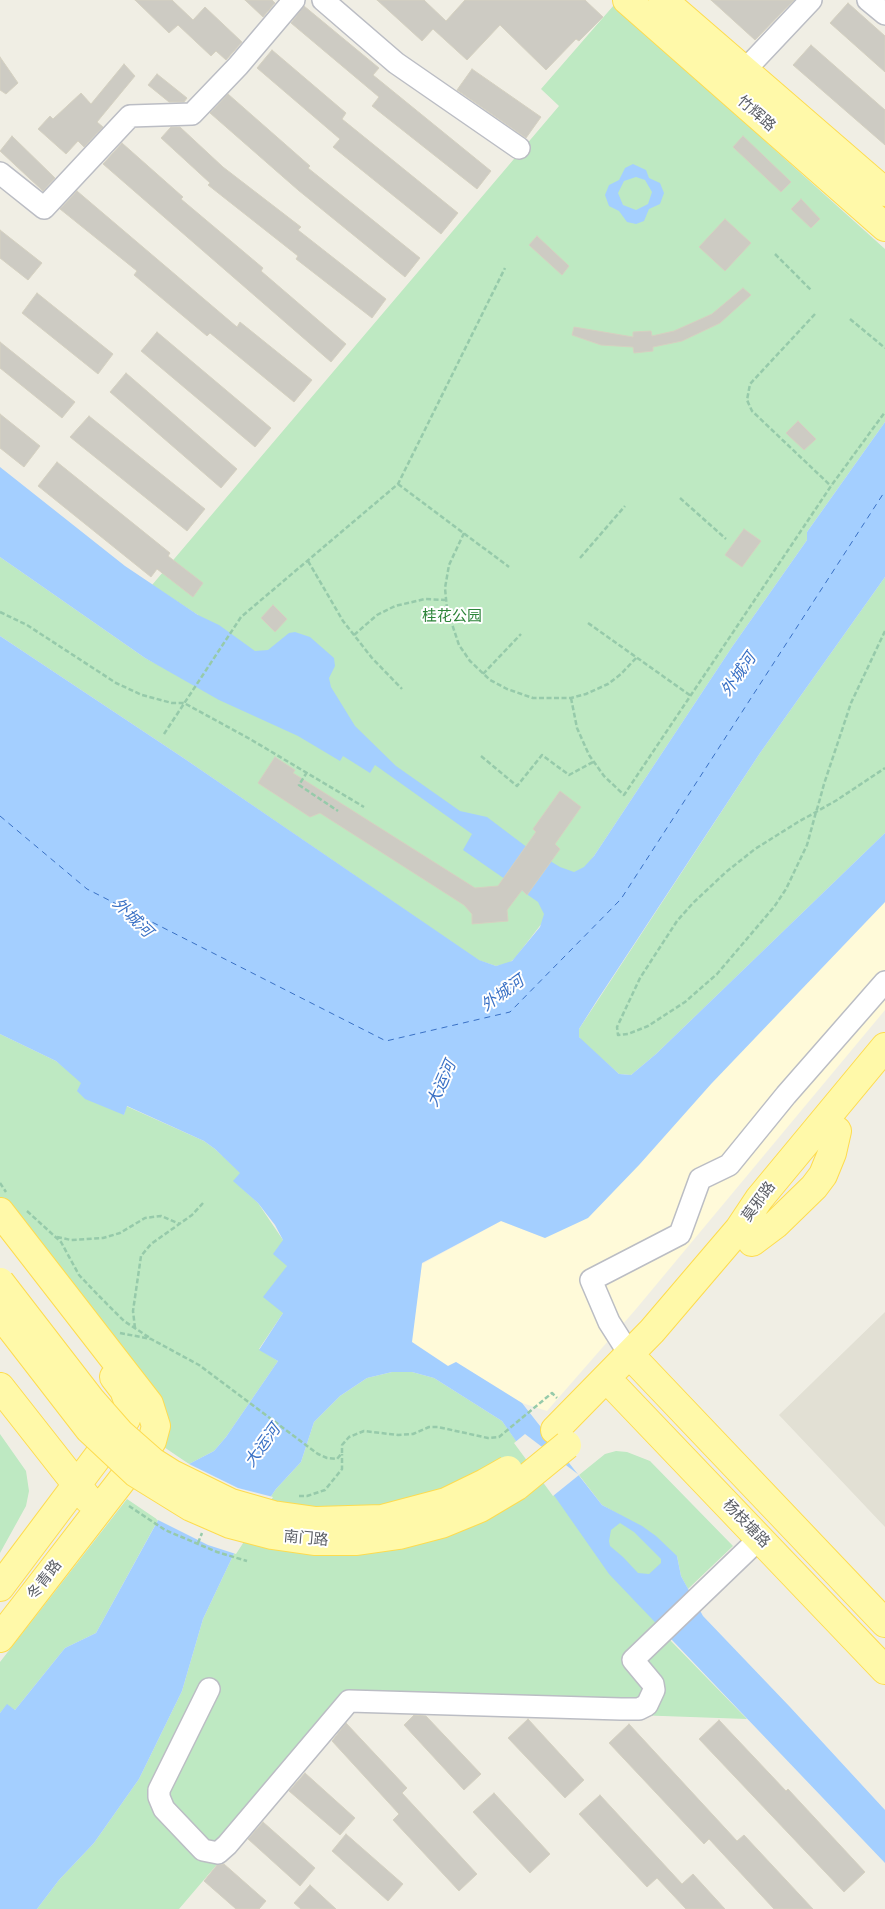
<!DOCTYPE html>
<html>
<head>
<meta charset="utf-8">
<style>
  body { margin:0 }
  canvas { display:block; background:#f0eee4 }
</style>
</head>
<body>
<canvas width="885" height="1909"></canvas>
<script>
const context = document.querySelector('canvas').getContext('2d');
context.lineJoin = 'round';
function paint(path, color) { context.fillStyle = color; context.fill(path, 'evenodd'); }
const poly = rows => new Path2D(rows.map(r => 'M' + r).join(''));
function strokePath(path, color, width, dash) { context.strokeStyle = color; context.lineWidth = width; context.lineCap = dash ? 'butt' : 'round'; context.setLineDash(dash || []); context.stroke(path); }
function drawText(font, color, halo, rows, align = 'center') {
  context.font = font + ' "Archivo Narrow","Noto Sans SC",sans-serif'; context.lineWidth = 4; context.setLineDash([]); context.textBaseline = 'middle'; context.strokeStyle = halo; context.fillStyle = color; for (const [text, x, y, turn = 0] of rows) {
    context.save(); context.translate(x, y); context.rotate((+turn || 0) * Math.PI / 180); context.textAlign = isNaN(turn) ? turn : align; if (halo) context.strokeText(text, 0, 0); context.fillText(text, 0, 0); context.restore();
  }
}
const commercial = poly([
  [885,902,885,1010,636,1309,547,1411,522,1403,456,1362,448,1366,411,1342,422,1264,501,1221,545,1238,639,1165,711,1084]
]);
const education = poly([
  [885,1312,885,1527,779,1415]
]);
const green = poly([
  [614,5,885,249,885,422,807,532,807,540,732,647,594,856,515,958,509,963,496,966,478,960,182,757,0,636,0,557,145,658,166,669,198,615,152,585,559,106,541,89],
  [885,577,885,833,656,1054,631,1075,619,1074,582,1041,579,1037,579,1029,760,753],
  [0,1034,56,1061,124,1115,126,1106,204,1141,215,1149,241,1173,234,1181,258,1203,283,1240,287,1265,283,1313,259,1349,278,1361,226,1437,214,1451,189,1464,155,1441,0,1210],
  [392,1372,412,1372,434,1378,502,1421,555,1495,669,1639,747,1719,353,1705,179,1909,37,1909,59,1880,94,1843,139,1779,182,1691,203,1619,239,1543,276,1489,301,1462,314,1422,340,1396,367,1378],
  [0,1434,26,1471,29,1491,26,1506,0,1553],
  [616,1451,627,1452,650,1461,733,1546,688,1589,681,1576,677,1556,637,1588,595,1536,620,1515,602,1505,579,1475,605,1454],
  [127,1499,158,1520,96,1633,65,1648,15,1710,7,1705,0,1713,0,1662]
]);
const water = poly([
  [633,164,646,170,649,178,660,183,664,193,660,204,649,209,644,221,636,224,627,222,619,211,609,206,605,195,609,185,619,180,625,168],
  [636,177,645,180,652,192,648,204,636,210,623,205,618,193,624,181],
  [885,422,885,577,760,753,596,1002,579,1029,579,1037,619,1074,631,1075,656,1054,885,833,885,902,711,1084,639,1165,588,1218,545,1238,501,1221,422,1263,412,1342,448,1366,456,1362,522,1403,602,1505,642,1526,656,1536,677,1556,681,1576,703,1616,790,1707,885,1810,885,1863,609,1574,502,1421,434,1378,412,1372,392,1372,367,1378,340,1396,314,1422,301,1462,276,1489,239,1543,203,1619,182,1691,139,1779,94,1843,59,1880,37,1909,0,1909,0,1713,7,1704,15,1710,65,1648,96,1633,189,1464,214,1451,226,1437,278,1361,259,1350,283,1313,263,1297,287,1266,273,1254,283,1240,275,1225,258,1203,233,1181,240,1173,215,1149,204,1141,127,1106,124,1115,85,1099,77,1091,81,1083,56,1061,0,1034,0,636,182,757,479,960,496,966,512,961,540,927,544,914,538,902,463,850,472,834,375,765,370,773,343,756,340,761,298,736,219,700,145,658,0,557,0,467,125,566,198,615,219,625,255,651,268,650,289,633,295,632,310,637,334,658,335,666,329,678,331,687,355,726,396,766,460,811,487,817,524,845,560,867,574,872,584,867,594,856,732,647,807,540,807,532],
  [620,1523,634,1532,661,1559,661,1563,649,1574,638,1573,623,1557,610,1546,609,1541,611,1530]
]);
const pier = poly([
  [525,1434,579,1475,553,1496,514,1443],
  [187,1463,238,1488,273,1497,236,1554,208,1545,156,1519]
]);
const ferry = poly([
  [0,816,87,889,386,1041,510,1012,621,899,885,491]
]);
const building = poly([
  [135,0,172,0,193,20,205,7,242,42,226,60,216,51,211,56,178,25,169,33,135,0],
  [245,0,272,0,275,3,263,17,245,0],
  [377,0,424,0,446,21,465,0,585,0,603,17,579,41,576,39,546,70,500,25,467,60,433,29,422,41,377,0],
  [711,0,794,0,755,40,711,0],
  [848,3,885,36,885,72,830,23,848,3],
  [304,6,379,68,373,75,491,171,477,189,372,106,379,97,291,23,304,6],
  [811,45,885,110,885,145,793,65,811,45],
  [272,50,346,113,342,119,458,213,441,234,333,147,340,139,257,68,272,50],
  [0,57,18,83,6,94,0,90,0,57],
  [124,64,135,76,97,122,103,127,84,147,78,141,66,154,38,129,50,116,53,119,81,93,91,104,124,64],
  [472,69,541,117,526,138,457,90,472,69],
  [157,74,187,98,184,102,169,102,148,85,157,74],
  [228,94,310,166,308,168,420,258,405,277,298,190,210,113,228,94],
  [171,127,180,127,223,167,301,227,298,230,386,299,372,318,296,259,298,256,208,185,210,183,161,138,171,127],
  [12,136,55,178,43,191,0,151,12,136],
  [743,136,791,182,781,192,733,147,743,136],
  [122,143,183,197,181,199,263,268,261,271,346,344,331,362,103,164,122,143],
  [77,191,237,327,240,322,312,380,294,402,210,333,207,336,134,275,137,271,60,209,77,191],
  [801,199,820,219,811,228,791,209,801,199],
  [725,219,751,243,725,271,699,247,725,219],
  [0,230,42,263,28,280,0,258,0,230],
  [537,236,569,266,562,275,529,245,537,236],
  [743,288,751,295,720,323,682,341,653,347,653,351,634,353,633,347,601,345,572,335,574,327,633,337,633,332,651,331,652,336,674,331,712,314,743,288],
  [37,293,113,354,98,374,22,313,37,293],
  [157,332,271,428,255,447,141,351,157,332],
  [0,342,75,402,62,418,0,368,0,342],
  [126,373,237,469,221,488,110,392,126,373],
  [0,414,40,446,24,467,0,448,0,414],
  [89,416,205,509,187,531,70,437,89,416],
  [798,421,816,439,804,450,786,433,798,421],
  [57,462,170,553,168,556,203,583,193,597,157,569,151,577,38,486,57,462],
  [744,529,761,541,742,567,725,555,744,529],
  [273,605,287,619,275,632,261,618,273,605],
  [275,757,295,770,293,773,475,888,498,886,536,832,533,829,560,791,581,807,555,844,560,849,527,895,522,890,507,910,508,921,472,924,472,914,464,905,320,813,310,817,258,783,275,757],
  [414,1715,426,1716,481,1774,464,1790,404,1725,414,1715],
  [528,1719,584,1780,565,1798,508,1738,528,1719],
  [719,1720,786,1791,788,1789,865,1872,844,1892,699,1739,719,1720],
  [346,1723,407,1788,402,1793,477,1874,459,1891,393,1820,399,1814,332,1741,346,1723],
  [629,1724,737,1841,744,1835,813,1909,774,1909,709,1839,704,1844,609,1743,629,1724],
  [305,1773,355,1818,340,1835,289,1791,305,1773],
  [494,1793,550,1854,530,1873,473,1812,494,1793],
  [600,1795,682,1884,693,1874,725,1909,686,1909,657,1878,647,1887,579,1814,600,1795],
  [263,1822,315,1868,300,1886,248,1839,263,1822],
  [346,1834,403,1884,388,1901,332,1851,346,1834],
  [224,1864,266,1901,259,1909,236,1909,204,1881,217,1865,224,1864],
  [310,1885,336,1909,301,1909,294,1903,310,1885]
]);
const path = poly([
  [775,254,811,290],
  [815,314,750,384,747,400,752,411,831,486],
  [850,319,885,348],
  [398,484,509,567],
  [680,498,726,539],
  [464,533,449,565,445,588,447,609,459,645,470,661,490,680,507,689,533,698,571,698,586,694,608,684,621,674,637,657],
  [580,558,625,506],
  [308,561,343,621,372,658,402,689],
  [0,612,27,625,116,683,142,695,172,703,184,703,250,739,364,807],
  [588,623,691,696],
  [885,631,851,703,824,784,818,806,816,812,807,845,786,889,774,907,717,974,685,1002,648,1026,628,1034,618,1035,617,1027,640,978,677,921,693,903,726,872,755,849,798,822,816,812,837,800,885,768],
  [354,635,377,615,395,606,425,599,446,600],
  [483,674,521,634],
  [571,698,577,728,589,755,604,776,624,795,831,486,885,412],
  [164,734,241,617,398,484,505,268],
  [481,756,517,786,542,755,569,775,593,762],
  [307,772,299,785,338,811],
  [0,1183,6,1192],
  [27,1211,61,1242,79,1275,99,1296,124,1321,150,1338],
  [57,1237,71,1240,103,1238,120,1233,145,1218,161,1216,180,1224],
  [135,1328,133,1311,141,1256,151,1244,192,1215,203,1203],
  [120,1333,151,1339,199,1365,318,1454,327,1458,337,1459,342,1453,342,1445,349,1437,364,1431,398,1435,413,1434,429,1427,438,1427,488,1438,499,1437,552,1393,557,1398],
  [299,1496,307,1496,325,1490,342,1469,342,1454],
  [129,1506,165,1530,217,1552,247,1561],
  [198,1543,202,1533]
]);
const minor = poly([
  [323,0,396,63,519,148],
  [868,0,885,14],
  [744,71,811,0],
  [0,173,44,208,130,116,192,114,238,66,294,0],
  [630,1355,609,1322,591,1280,680,1234,700,1179,729,1165,786,1095,885,982],
  [209,1689,159,1790,159,1797,164,1809,203,1850,218,1853,227,1845,349,1701,621,1709,639,1709,647,1705,654,1690,653,1684,633,1660,760,1538]
]);
const major = poly([
  [627,0,885,227],
  [663,0,885,192],
  [0,1212,149,1404,156,1426,152,1441,0,1638],
  [752,1242,776,1224,814,1187,823,1175,832,1153,837,1131],
  [630,1355,885,1623],
  [607,1379,885,1670],
  [0,1387,88,1499],
  [555,1430,652,1331,739,1229,759,1199,885,1047],
  [0,1587,126,1419,129,1411,128,1401,124,1390,114,1377]
]);
const majorBridge = poly([
  [0,1282,91,1400,120,1433,153,1462,172,1474,231,1503,273,1515,316,1521,382,1519,446,1502,485,1483,508,1470],
  [0,1314,89,1429,136,1473,191,1507,230,1524,272,1535,314,1541,357,1541,399,1535,441,1524,480,1508,517,1486,567,1445]
]);
const streetNames = [
  ["竹辉路",756,114,41],
  ["莫邪路",759,1202,-54],
  ["杨枝塘路",746,1524,46],
  ["南门路",306,1539,5],
  ["冬青路",45,1580,-52]
];
const parkNames = [
  ["桂花公园",452,617]
];
const waterNames = [
  ["外城河",739,675,-55],
  ["外城河",132,918,44],
  ["外城河",503,994,-36],
  ["大运河",442,1084,-66],
  ["大运河",263,1446,-54]
];
paint(commercial, '#fffad9');
paint(education, '#e2e0d4');
paint(green, '#bee9c2');
paint(water, '#a4cfff');
paint(pier, '#f0eee4');
strokePath(ferry, '#3a71c5', 1, [6, 5]);
paint(building, '#cdcbc3');
strokePath(building, '#d5d1c1', 1);
strokePath(minor, '#bbbdc4', 24);
strokePath(major, '#fedc4f', 30);
strokePath(path, '#96caaa', 2.5, [5, 2.5]);
strokePath(minor, '#fff', 21);
strokePath(major, '#fff9a9', 28);
strokePath(majorBridge, '#fedc4f', 30, []);
strokePath(majorBridge, '#fff9a9', 28);
drawText('15px', '#5c5f66', '#fff', streetNames);
drawText('15px', '#2d8439', '#fff', parkNames);
drawText('italic 16px', '#3a71c5', '#fff', waterNames);
</script>
</body>
</html>
